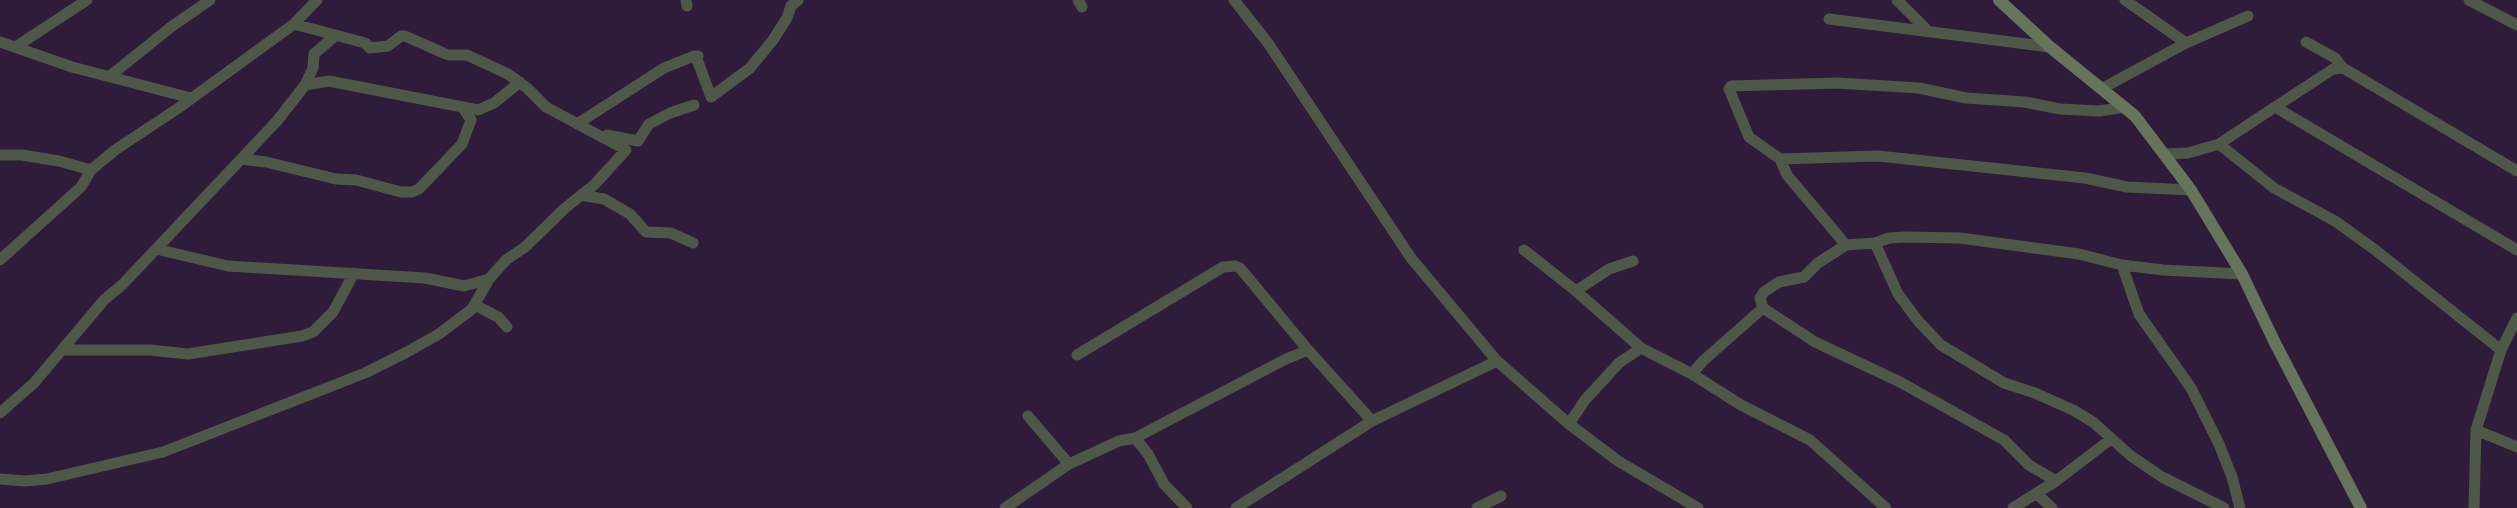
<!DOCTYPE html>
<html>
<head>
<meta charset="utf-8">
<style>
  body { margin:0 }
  canvas { display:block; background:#2f1b3a }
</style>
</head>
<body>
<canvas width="2517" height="508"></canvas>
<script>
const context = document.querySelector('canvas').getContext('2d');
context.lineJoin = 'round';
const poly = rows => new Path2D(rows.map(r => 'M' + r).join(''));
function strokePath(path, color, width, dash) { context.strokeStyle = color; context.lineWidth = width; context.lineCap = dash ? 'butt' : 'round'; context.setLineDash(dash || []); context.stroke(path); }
const street = poly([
  [686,0,687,6],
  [1078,0,1082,7],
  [1234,0,1268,43,1411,258,1497,361,1569,424,1618,461,1698,508],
  [1897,0,1929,32],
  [2469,0,2517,25],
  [1829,19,2050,47],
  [0,42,72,67,191,98],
  [2306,42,2335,58,2343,68],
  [2186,43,2248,16],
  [17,46,87,0],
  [110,76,171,27,210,0],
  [305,85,329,81,478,110,494,103,520,82],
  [2103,88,2186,43,2125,0],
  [2275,107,2333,69,2343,68,2517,171],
  [577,124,664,68,694,56,698,56,697,59,711,97,750,68,773,40,787,18,791,6,798,0],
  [607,135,638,141,649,124,670,113,694,105],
  [2219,144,2274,188,2335,221,2374,249,2501,350],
  [2165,154,2188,153,2219,144,2275,107,2517,250],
  [0,155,22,155,59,161,91,170],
  [241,159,266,162,336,179,356,180,401,192,412,192,419,189,462,144,471,120,464,109],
  [1780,159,1878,156,2085,178,2127,187,2191,190],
  [581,195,604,199,630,214,646,232,671,233,693,243],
  [1875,243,1898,294,1919,322,1941,345,2004,383,2035,393,2073,410,2093,422,2131,456,2162,477,2224,508],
  [1846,245,1787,175,1780,159,1749,137,1729,89,1731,86,1837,83,1919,88,1966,98,2025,102,2060,109,2099,111,2125,107],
  [156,249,228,266,425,278,464,286,489,279],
  [1524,250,1576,291,1641,348,1692,374,1741,405,1810,440,1886,508],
  [0,260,81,187,91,170,115,150,177,109,294,24,317,0],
  [2122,265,2139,314,2191,388,2219,444,2232,477,2240,508],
  [1576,291,1609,269,1633,261],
  [475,305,498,317,507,327],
  [64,350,150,350,188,354,302,336,313,332,333,312,354,273],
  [1077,355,1223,267,1235,266,1240,268,1308,350,1372,421],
  [1692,374,1703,361,1763,308],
  [0,413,34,383,104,300,123,284,277,121,305,85,313,68,314,54,336,35],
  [1028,416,1069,464],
  [1569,424,1585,400,1619,363,1641,348],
  [2476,430,2517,447],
  [1135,438,1148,454,1164,484,1187,508],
  [0,479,25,481,47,479,163,452,365,373,407,352,439,334,472,309,489,279,506,260,525,247,564,209,594,185,626,150,546,107,527,88,508,74,467,55,448,55,405,36,401,36,388,46,370,48,365,43,294,24],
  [2056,481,2029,465,2004,440,1900,382,1815,342,1763,308,1760,298,1764,292,1779,282,1804,277,1818,263,1846,245,1875,243,1889,238,1905,237,1960,238,2079,254,2122,265,2163,270,2242,274],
  [2036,493,2052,508],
  [1005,508,1069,464,1119,441,1135,438,1286,359,1308,350],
  [1236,508,1372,421,1497,361],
  [1477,508,1501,496],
  [2013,508,2056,481,2111,439],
  [2474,508,2476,430,2501,350,2517,318]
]);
const secondary = poly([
  [1999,0,2050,47,2135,116,2191,190,2242,274,2275,343,2361,508]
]);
strokePath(street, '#4f5848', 11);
strokePath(secondary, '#66745b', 12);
</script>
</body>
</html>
